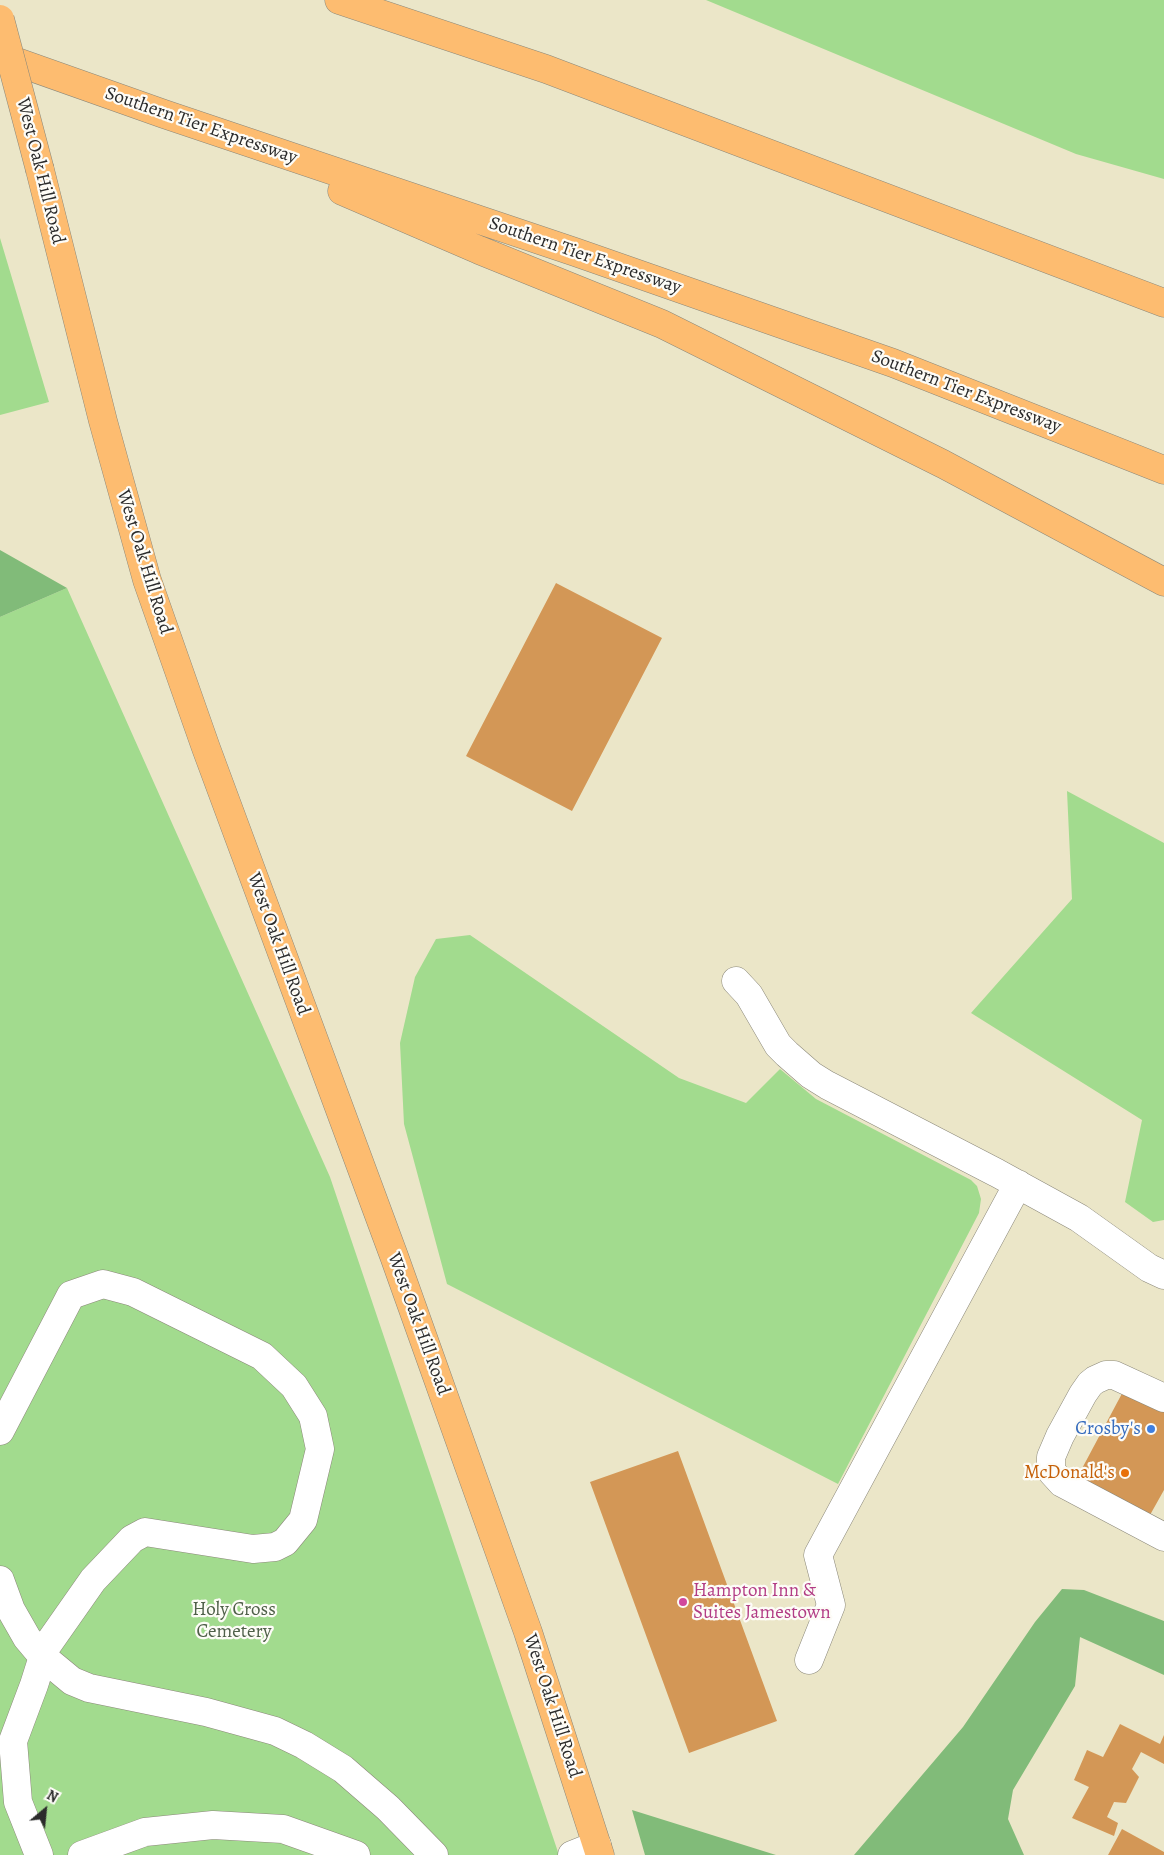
<!DOCTYPE html>
<html>
<head>
<meta charset="utf-8">
<style>
  body { margin:0 }
  #map { position:relative; width:1164px; height:1855px; overflow:hidden; background:#ebe6c8; font-family:Alegreya,serif }
  canvas { display:block }
  .north { position:absolute; left:20px; top:1785px; width:50px; height:50px; -webkit-text-stroke:4px #fdfcf7; paint-order:stroke; rotate:28deg; font-size:14px; font-weight:700; line-height:20px; text-align:center; color:#2b2b2b }
  .north::after { content:''; display:block; margin:auto; width:18px; height:22px; background:#2b2b2b; clip-path:polygon(50% 0,100% 100%,50% 72%,0 100%) }
</style>
</head>
<body>
<div id="map">
<canvas width="1164" height="1855"></canvas>
<div class="north">N</div>
</div>
<script>
const context = document.querySelector('canvas').getContext('2d');
context.lineJoin = 'round';
function paint(path, color) { context.fillStyle = color; context.fill(path, 'evenodd'); }
const poly = rows => new Path2D(rows.map(r => 'M' + r).join(''));
function strokePath(path, color, width, dash) { context.strokeStyle = color; context.lineWidth = width; context.lineCap = dash ? 'butt' : 'round'; context.setLineDash(dash || []); context.stroke(path); }
function drawText(font, color, halo, rows, align = 'center') {
  context.font = font + ' Alegreya,serif'; context.lineWidth = 4.5; context.setLineDash([]); context.textBaseline = 'middle'; context.strokeStyle = halo; context.fillStyle = color; for (const [text, x, y, turn = 0] of rows) {
    context.save(); context.translate(x, y); context.rotate((+turn || 0) * Math.PI / 180); context.textAlign = isNaN(turn) ? turn : align; if (halo) context.strokeText(text, 0, 0); context.fillText(text, 0, 0); context.restore();
  }
}
const green = poly([
  [706,0,1164,0,1164,179,1076,154],
  [0,238,49,402,0,415],
  [67,588,330,1177,559,1855,0,1855,0,617],
  [1067,791,1164,843,1164,1220,1153,1222,1125,1202,1142,1120,971,1013,1072,899],
  [470,935,679,1078,746,1103,780,1069,816,1099,971,1180,977,1186,981,1199,979,1213,838,1484,447,1284,404,1124,400,1043,415,977,436,939]
]);
const forest = poly([
  [0,550,67,588,0,617],
  [1062,1589,1084,1590,1164,1621,1164,1675,1080,1637,1075,1686,1013,1790,1008,1819,1024,1855,854,1855,963,1727,1035,1622],
  [632,1810,776,1855,645,1855]
]);
const building = poly([
  [556,583,662,638,572,811,466,756],
  [1126,1386,1164,1406,1164,1490,1150,1515,1078,1476],
  [678,1451,777,1721,689,1753,590,1482],
  [1120,1724,1160,1744,1164,1735,1164,1764,1141,1752,1132,1769,1139,1777,1126,1803,1114,1802,1107,1817,1118,1823,1114,1836,1072,1818,1089,1787,1074,1780,1087,1750,1103,1757],
  [1122,1829,1164,1852,1164,1855,1108,1855]
]);
const minor = poly([
  [736,981,749,995,778,1045,787,1054,811,1075,827,1085,997,1173,1079,1218,1149,1268,1164,1275],
  [1164,1398,1114,1375,1106,1375,1095,1380,1090,1384,1083,1394,1060,1436,1051,1457,1051,1466,1052,1472,1062,1483,1164,1537],
  [0,1431,71,1295,103,1284,133,1292,262,1356,294,1386,313,1416,320,1449,303,1520,285,1542,275,1547,253,1549,145,1532,132,1539,93,1580,46,1647,34,1685,13,1741,18,1802,39,1855],
  [0,1580,11,1610,27,1638,43,1657,72,1681,89,1688,206,1712,275,1731,304,1745,343,1769,388,1808,434,1855],
  [809,1660,831,1605,818,1555,1018,1184],
  [82,1855,145,1832,213,1825,283,1829,356,1855],
  [572,1855,597,1845]
]);
const major = poly([
  [40,170,103,421,147,580,206,748,394,1256,528,1632,600,1855]
]);
const highway = poly([
  [339,0,546,69,1164,303],
  [0,56,164,114,575,252,893,363,1164,470],
  [342,191,479,250,662,324,943,464,1164,582]
]);
const majorBridge = poly([
  [0,19,40,170]
]);
const markers = [
  [1151,1429,5,"#3f7fe0"],
  [1125,1473,5,"#e8710a"],
  [683,1602,5,"#d1479c"]
];
const streetNames = [
  ["Southern Tier Expressway",201,126,19],
  ["West Oak Hill Road",40,171,76],
  ["Southern Tier Expressway",585,256,19],
  ["Southern Tier Expressway",966,392,21],
  ["West Oak Hill Road",144,562,73],
  ["West Oak Hill Road",278,944,70],
  ["West Oak Hill Road",418,1324,70],
  ["West Oak Hill Road",552,1706,72]
];
const shopNames = [
  ["Crosby's",1141,1429]
];
const foodNames = [
  ["McDonald's",1115,1473]
];
const hotelNames = [
  ["Hampton Inn &",693,1591],
  ["Suites Jamestown",693,1613]
];
const parkNames = [
  ["Holy Cross",234,1610],
  ["Cemetery",234,1632]
];
paint(green, '#a2db8e');
paint(forest, '#81bb79');
paint(building, '#d39756');
strokePath(minor, '#8b887a', 29);
strokePath(major, '#8b887a', 29);
strokePath(highway, '#8b887a', 29);
strokePath(minor, '#fff', 28);
strokePath(major, '#fdbc70', 28);
strokePath(highway, '#fdbc70', 28);
strokePath(majorBridge, '#8b887a', 29, []);
strokePath(majorBridge, '#fdbc70', 28);
for (const [x, y, r, color] of markers) { const dot = new Path2D(); dot.arc(x, y, r, 0, 2 * Math.PI); context.fillStyle = color; context.fill(dot); strokePath(dot, '#fdfcf7', 2); }
drawText('19px', '#2b2b2b', '#fdfcf7', streetNames);
drawText('19px', '#366cbe', '#fdfcf7', shopNames, 'right');
drawText('19px', '#c56008', '#fdfcf7', foodNames, 'right');
drawText('19px', '#b23c85', '#fdfcf7', hotelNames, 'left');
drawText('19px', '#4f6049', '#fdfcf7', parkNames);
</script>
</body>
</html>
